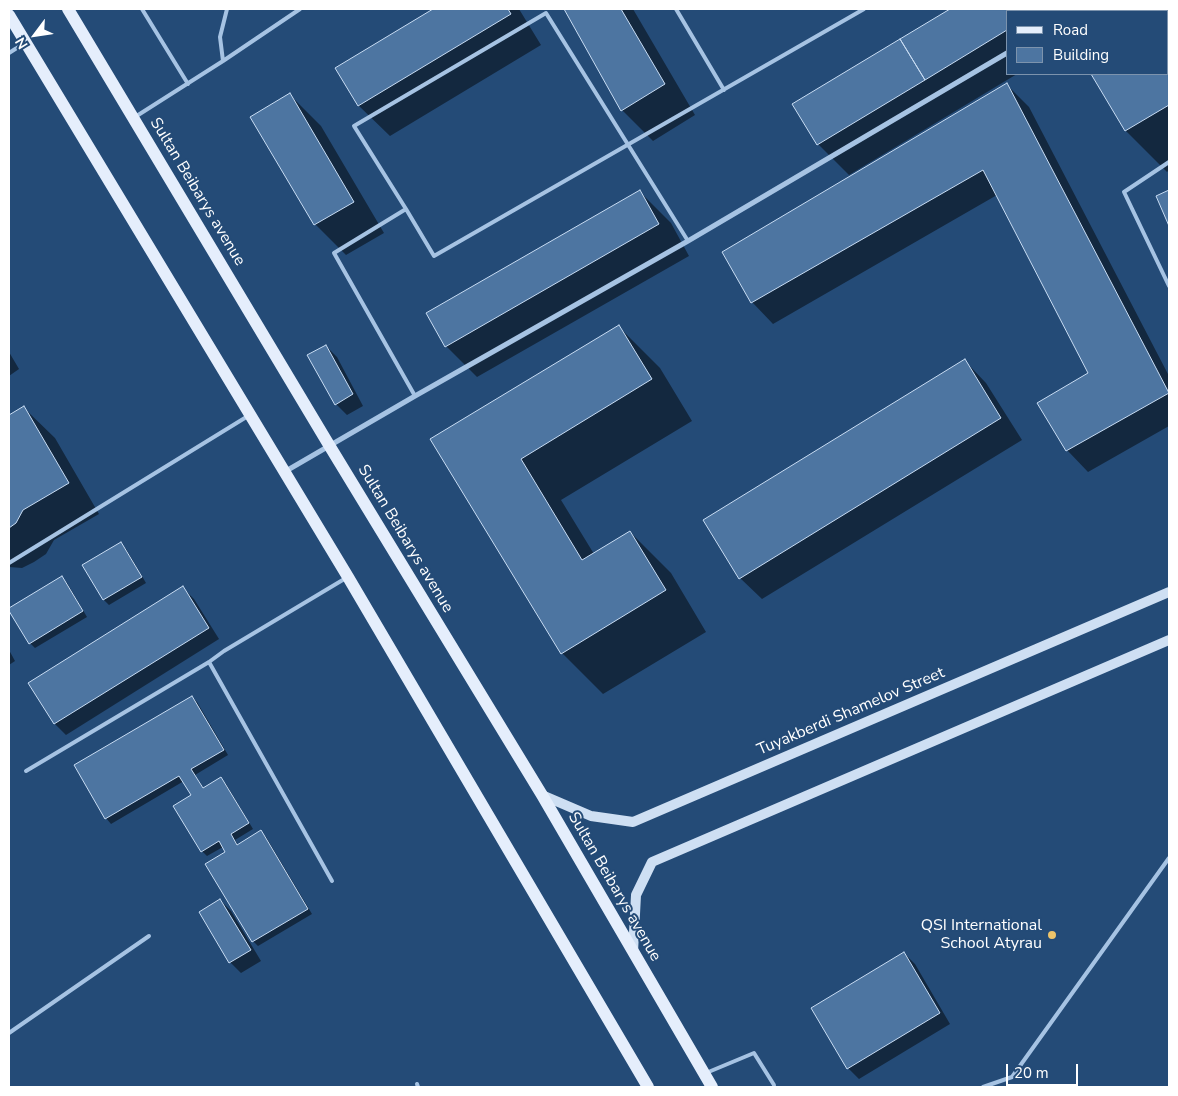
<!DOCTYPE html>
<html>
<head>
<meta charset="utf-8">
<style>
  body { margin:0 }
  #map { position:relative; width:1178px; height:1096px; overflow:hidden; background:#244b77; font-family:"Nunito Sans",sans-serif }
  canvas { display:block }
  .frame { position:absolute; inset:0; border:10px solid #fff; pointer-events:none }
  .legend { position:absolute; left:1006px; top:10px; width:162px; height:65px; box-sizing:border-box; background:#244b77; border:1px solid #7c93ad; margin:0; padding:6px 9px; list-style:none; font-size:15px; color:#fff }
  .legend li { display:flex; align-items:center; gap:10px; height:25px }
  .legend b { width:25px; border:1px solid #7c93ad }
  .north { position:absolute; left:10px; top:10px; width:50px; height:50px; -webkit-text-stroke:4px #244b77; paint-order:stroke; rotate:239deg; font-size:14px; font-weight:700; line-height:20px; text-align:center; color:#fff }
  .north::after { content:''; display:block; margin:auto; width:18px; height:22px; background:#fff; clip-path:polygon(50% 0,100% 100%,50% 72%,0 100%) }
  .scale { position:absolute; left:1006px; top:1064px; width:72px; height:22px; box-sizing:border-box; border:2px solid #fff; border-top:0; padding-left:6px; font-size:15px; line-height:18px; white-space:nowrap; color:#fff; -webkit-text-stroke:4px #244b77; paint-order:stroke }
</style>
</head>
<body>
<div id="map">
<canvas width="1178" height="1096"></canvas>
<div class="frame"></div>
<ul class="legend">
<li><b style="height:6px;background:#e5eefc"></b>Road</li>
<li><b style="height:14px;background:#4d75a1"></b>Building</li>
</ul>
<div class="north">N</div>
<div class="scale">20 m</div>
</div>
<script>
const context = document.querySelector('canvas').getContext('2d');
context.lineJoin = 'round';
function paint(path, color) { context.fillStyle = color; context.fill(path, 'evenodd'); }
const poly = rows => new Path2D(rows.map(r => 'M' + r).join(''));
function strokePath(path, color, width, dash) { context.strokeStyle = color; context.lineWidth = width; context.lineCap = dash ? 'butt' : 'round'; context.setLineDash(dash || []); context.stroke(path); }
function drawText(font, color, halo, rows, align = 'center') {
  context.font = font + ' "Nunito Sans",sans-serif'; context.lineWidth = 4; context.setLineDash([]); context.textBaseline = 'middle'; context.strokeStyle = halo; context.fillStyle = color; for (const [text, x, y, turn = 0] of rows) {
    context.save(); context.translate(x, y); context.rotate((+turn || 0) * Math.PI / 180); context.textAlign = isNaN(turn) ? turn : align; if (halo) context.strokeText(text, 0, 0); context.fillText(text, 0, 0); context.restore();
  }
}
const shadow = poly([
  [435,9,519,9,541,45,390,136,359,106,336,68],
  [565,9,633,9,695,115,653,141,622,110],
  [953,9,1042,9,1043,11,1007,11,1007,74,1017,74,849,175,818,144,794,105],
  [1160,9,1169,9,1169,170,1167,172,1126,131,1092,74,1167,74,1167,11,1155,11],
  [1007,85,1029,107,1169,376,1169,426,1088,472,1067,450,1089,373,997,195,773,324,752,302],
  [290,95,321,126,384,233,346,255,315,224,252,117],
  [640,192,671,223,689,256,477,377,446,346],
  [619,327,660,368,692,421,561,500,594,554,630,532,671,573,706,632,603,694,562,653,432,440],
  [326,346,337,357,363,406,347,415,336,404],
  [9,352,19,369,9,376],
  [965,361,986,383,1022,440,762,599,740,578],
  [24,408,55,438,99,514,54,540,46,554,34,562,22,568,9,567,9,417],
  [121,544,126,549,146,583,109,605,104,600,84,566],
  [62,578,67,583,87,617,35,648,30,643],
  [183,588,194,599,219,639,66,735,55,724,30,683],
  [9,650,15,661,9,665],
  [192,697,197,702,228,755,195,775,204,789,221,779,226,784,253,829,235,840,238,845,261,832,266,837,312,914,258,946,253,941,227,852,223,847,207,856,202,851,193,796,184,781,111,824,106,818,75,765],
  [220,900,231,911,261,961,241,973,230,962],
  [904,953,915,964,950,1024,859,1079,848,1068]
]);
const building = poly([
  [433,9,508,9,511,14,358,106,335,68,433,9],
  [564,9,621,9,665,84,621,111,564,9],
  [950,9,1031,9,1032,11,1007,11,1007,30,925,80,900,39,950,9],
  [1157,9,1169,9,1169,105,1125,131,1091,74,1167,74,1167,11,1153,11,1157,9],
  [900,39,925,80,817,145,792,104,900,39],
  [1007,83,1169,393,1066,451,1037,403,1088,373,983,170,751,303,722,252,1007,83],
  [290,93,354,202,314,225,250,117,290,93],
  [640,190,659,224,445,347,426,313,640,190],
  [1169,190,1169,226,1156,196,1169,190],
  [619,325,652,379,521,459,582,560,630,531,666,590,561,654,430,439,619,325],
  [326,345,353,394,335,405,307,355,326,345],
  [965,359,1001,418,739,579,703,520,965,359],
  [24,406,69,483,23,510,16,523,9,528,9,415,24,406],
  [121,542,142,577,103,600,82,565,121,542],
  [62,576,83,611,29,644,9,611,9,608,62,576],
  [183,586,209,628,54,724,28,683,183,586],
  [192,696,224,750,191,769,203,788,221,777,249,823,231,834,237,845,261,830,308,909,252,942,205,864,225,852,219,841,201,852,173,806,191,795,179,776,105,819,74,765,192,696],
  [220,899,251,950,229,963,199,912,220,899],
  [904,952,940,1013,847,1069,811,1008,904,952]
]);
const lane = poly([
  [142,9,188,84],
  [676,9,724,90],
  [1059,9,1060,11],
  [9,53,23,44],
  [223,61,300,9],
  [135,117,223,61,220,37,227,9],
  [1169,162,1124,192,1169,286],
  [406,209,354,126,546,13,688,241],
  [415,396,334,253,406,209,434,256,864,9],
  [9,563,248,416],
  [209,662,332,881],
  [26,771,209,662,224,651,346,578],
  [9,1033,149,936],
  [706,1073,754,1053,774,1085],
  [417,1084,418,1087],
  [983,1087,1012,1077,1169,858]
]);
const street = poly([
  [1077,11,1082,9],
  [286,471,415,396,688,241,1007,53]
]);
const secondary = poly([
  [542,795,591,816,633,822,1169,592],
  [633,952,636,895,652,862,1169,640]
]);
const primary = poly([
  [68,9,329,445,542,795,712,1087],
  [9,15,348,577,648,1087]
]);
const markers = [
  [1052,935,5,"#edc46a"]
];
const streetNames = [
  ["Sultan Beibarys avenue",197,192,59],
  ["Sultan Beibarys avenue",405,539,59],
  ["Tuyakberdi Shamelov Street",851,712,-23],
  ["Sultan Beibarys avenue",614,887,60]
];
const poiNames = [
  ["QSI International",1042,926],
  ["School Atyrau",1042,944]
];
paint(shadow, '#0007');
paint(building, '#4d75a1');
strokePath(building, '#c8dcf3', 1);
strokePath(lane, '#a6c3e3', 4);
strokePath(street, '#a6c3e3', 5);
strokePath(secondary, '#cedff3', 10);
strokePath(primary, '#e5eefc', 12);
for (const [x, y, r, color] of markers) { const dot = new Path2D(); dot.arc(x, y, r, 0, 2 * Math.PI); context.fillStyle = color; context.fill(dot); strokePath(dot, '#244b77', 2); }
drawText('16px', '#fff', '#244b77', streetNames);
drawText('16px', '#fff', '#244b77', poiNames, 'right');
</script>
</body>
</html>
